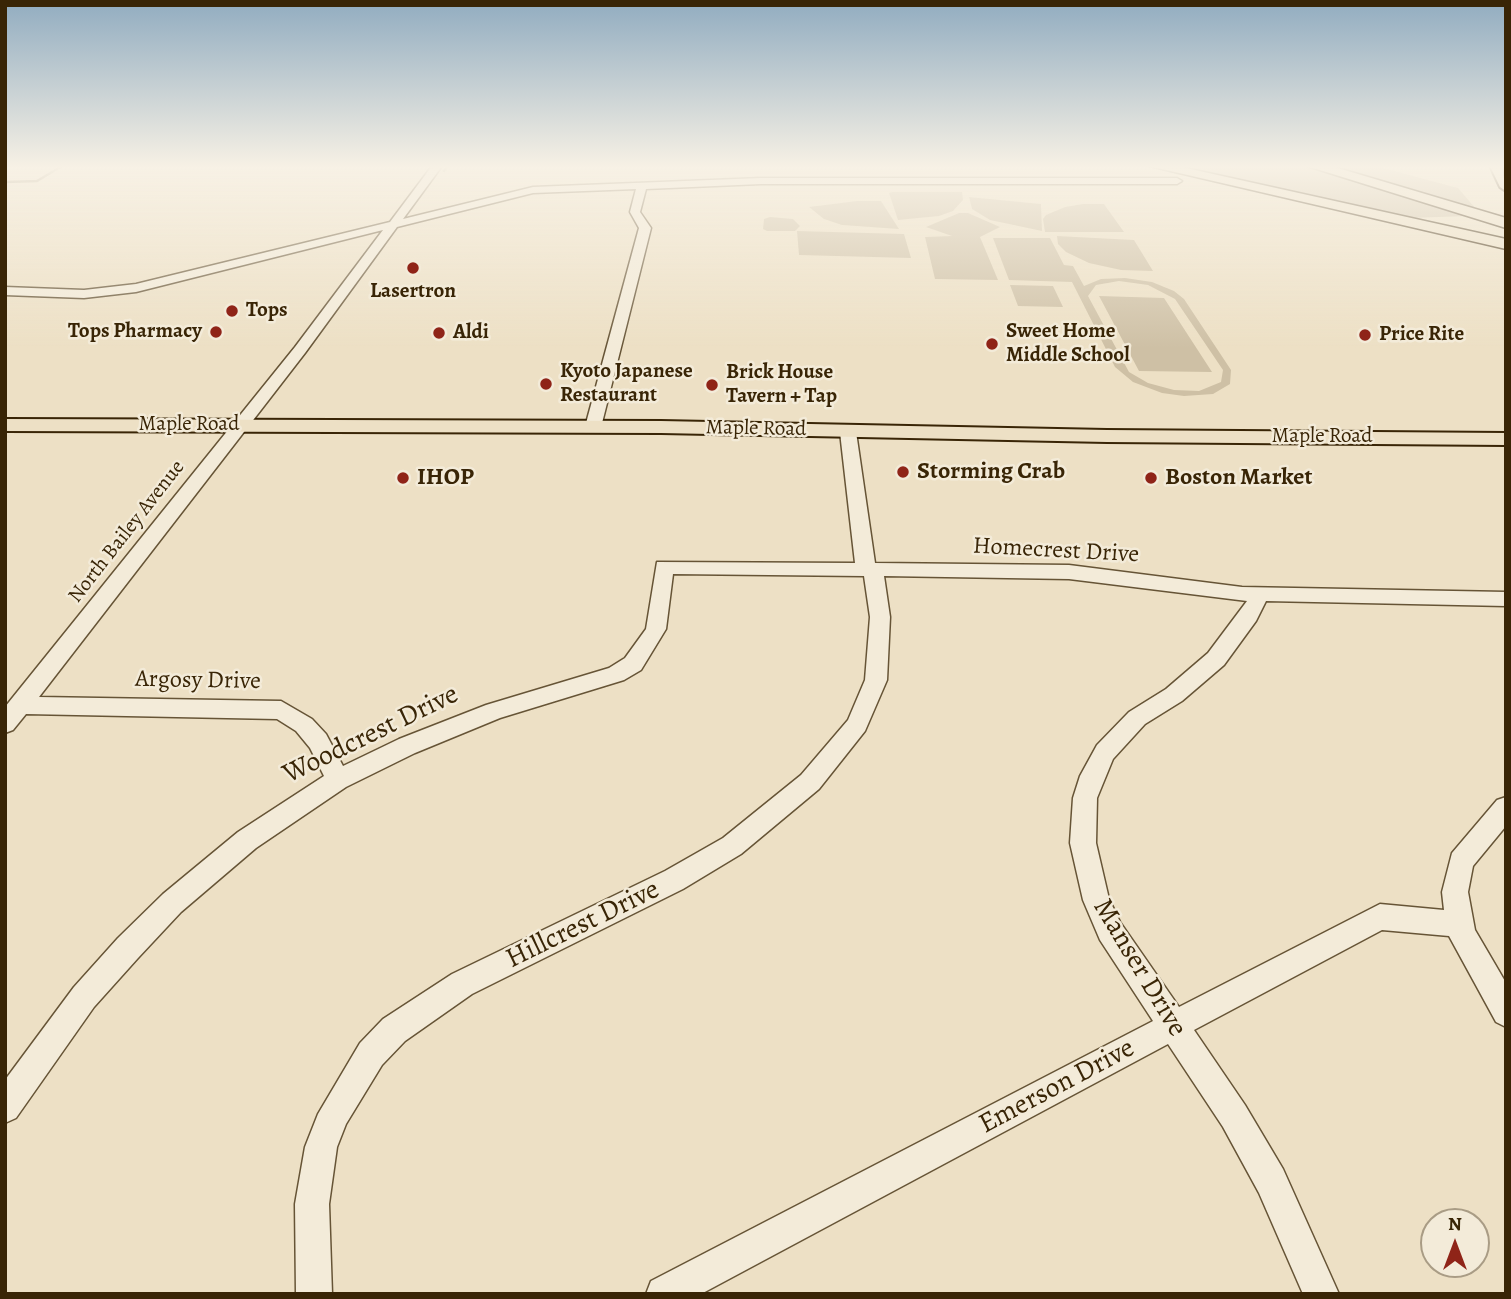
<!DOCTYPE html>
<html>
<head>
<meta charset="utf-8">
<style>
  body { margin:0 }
  #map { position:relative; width:1511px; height:1299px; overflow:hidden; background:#ede0c5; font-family:Alegreya,serif }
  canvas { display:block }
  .frame { position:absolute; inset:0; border:7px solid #392506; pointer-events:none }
  .north { position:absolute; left:1420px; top:1208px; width:70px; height:70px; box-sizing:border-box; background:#f3ebd9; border:2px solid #a99c85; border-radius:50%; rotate:0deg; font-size:19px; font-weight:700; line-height:28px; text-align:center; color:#392506 }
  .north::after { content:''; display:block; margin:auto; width:24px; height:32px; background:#8f2418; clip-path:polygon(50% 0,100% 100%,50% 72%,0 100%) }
</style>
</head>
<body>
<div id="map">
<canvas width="1511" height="1299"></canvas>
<div class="frame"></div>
<div class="north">N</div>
</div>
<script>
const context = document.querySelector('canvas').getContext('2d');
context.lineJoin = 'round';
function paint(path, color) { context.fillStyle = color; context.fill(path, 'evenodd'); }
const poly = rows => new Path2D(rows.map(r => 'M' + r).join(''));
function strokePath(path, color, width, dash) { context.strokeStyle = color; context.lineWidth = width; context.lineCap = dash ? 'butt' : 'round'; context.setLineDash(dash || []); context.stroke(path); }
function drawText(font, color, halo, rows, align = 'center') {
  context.font = font + ' Alegreya,serif'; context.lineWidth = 5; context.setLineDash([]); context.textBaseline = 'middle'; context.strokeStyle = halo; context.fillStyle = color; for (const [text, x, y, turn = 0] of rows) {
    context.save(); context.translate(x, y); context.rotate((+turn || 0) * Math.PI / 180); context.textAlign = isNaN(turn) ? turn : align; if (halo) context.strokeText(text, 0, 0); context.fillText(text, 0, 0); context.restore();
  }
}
const green = poly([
  [1156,166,1376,166,1458,188,1476,209,1468,216,1409,218],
  [892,192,962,192,963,200,953,211,939,216,898,220,889,193],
  [969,197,1041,204,1042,231,990,220,972,209],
  [857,201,881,201,899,229,842,225,824,219,809,207],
  [1083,204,1104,204,1124,232,1045,232,1043,219,1046,215,1065,207],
  [959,213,968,213,1000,227,980,237,998,280,935,279,925,237,952,236,926,227],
  [770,217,793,219,800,226,795,231,767,231,763,229,764,219],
  [797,231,904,234,911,258,799,255],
  [1057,236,1134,240,1153,271,1121,270,1089,263,1066,252,1058,244],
  [993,238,1050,238,1064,265,1073,266,1084,286,1101,279,1125,278,1152,282,1174,291,1184,299,1231,370,1230,384,1213,394,1184,396,1162,393,1133,382,1115,367,1072,282,1009,280],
  [1119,281,1148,285,1175,299,1223,370,1221,382,1199,391,1174,390,1148,383,1129,372,1088,296,1096,285],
  [1010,285,1053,286,1063,307,1018,306],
  [1099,296,1164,298,1212,372,1139,371]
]);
const stream = poly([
  [444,171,448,166],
  [5,182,37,181,62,166]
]);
const minor = poly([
  [432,166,442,166,403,219,533,187,761,178,1177,178,1182,181,1177,184,761,184,646,189,640,212,651,228,601,427,593,432,585,427,639,228,630,212,636,189,533,193,397,227,305,353,39,697,281,701,312,719,326,734,343,766,399,739,486,705,609,668,625,658,646,629,657,562,855,563,840,432,848,427,856,432,875,563,1069,565,1242,587,1506,592,1506,606,1266,601,1256,621,1224,665,1182,701,1145,724,1113,759,1097,798,1096,843,1109,899,1120,922,1179,1007,1380,904,1444,910,1442,892,1452,853,1497,800,1506,797,1506,826,1473,866,1468,892,1475,930,1506,983,1506,1027,1496,1022,1449,936,1382,930,1194,1030,1245,1105,1283,1169,1339,1294,1303,1294,1259,1193,1223,1127,1168,1044,701,1294,646,1294,651,1281,1153,1021,1100,940,1083,900,1070,843,1073,798,1080,776,1097,745,1129,712,1166,689,1208,653,1247,601,1069,579,884,576,890,617,887,680,865,731,819,789,741,854,683,889,472,994,405,1041,382,1065,346,1124,337,1147,329,1204,332,1294,296,1294,295,1204,305,1147,318,1114,360,1043,383,1019,452,974,665,871,723,838,801,775,848,720,865,680,870,617,864,576,673,574,666,629,641,670,624,680,500,718,415,753,346,787,256,848,181,912,138,958,94,1007,16,1118,5,1123,5,1080,74,987,118,938,163,894,238,832,324,776,310,748,296,731,277,719,26,714,13,730,5,733,5,707,295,347,383,230,136,292,84,298,5,295,5,287,84,290,136,284,390,222,432,166]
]);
const major = poly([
  [1490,166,1502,166,1506,191,1500,187,1490,166],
  [5,419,661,421,1107,430,1506,433,1506,445,1107,442,661,433,5,431,5,419]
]);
const highway = poly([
  [1149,166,1177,166,1506,239,1506,249,1149,166],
  [1307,166,1331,166,1506,218,1506,228,1307,166]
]);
const markers = [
  [413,268,7,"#8f2418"],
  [232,311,7,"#8f2418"],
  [216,332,7,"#8f2418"],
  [439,333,7,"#8f2418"],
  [1365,335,7,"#8f2418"],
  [992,344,7,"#8f2418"],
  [546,384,7,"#8f2418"],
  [712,385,7,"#8f2418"],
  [903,472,7,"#8f2418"],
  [403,478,7,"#8f2418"],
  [1151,478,7,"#8f2418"]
];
const farPoinames = [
  ["Lasertron",413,292,"center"],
  ["Tops",246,311],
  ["Tops Pharmacy",202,332,"right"],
  ["Sweet Home",1006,332],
  ["Middle School",1006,356],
  ["Aldi",453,333],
  ["Price Rite",1379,335],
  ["Kyoto Japanese",560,372],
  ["Restaurant",560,396],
  ["Brick House",726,373],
  ["Tavern + Tap",726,397]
];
const farStreetnames = [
  ["Maple Road",189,425],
  ["Maple Road",756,429,1],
  ["Maple Road",1322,437],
  ["North Bailey Avenue",127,532,-52]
];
const poiNames = [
  ["Storming Crab",917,472],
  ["IHOP",417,478],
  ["Boston Market",1165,478]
];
const streetNames = [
  ["Homecrest Drive",1056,551,3],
  ["Argosy Drive",198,681,1]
];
const nearStreetnames = [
  ["Woodcrest Drive",371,735,-26],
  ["Hillcrest Drive",583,925,-26],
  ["Manser Drive",1139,968,59],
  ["Emerson Drive",1057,1087,-28]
];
paint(green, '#cec0a5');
strokePath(stream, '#806f52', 2.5);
strokePath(minor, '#665436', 3);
strokePath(major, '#392506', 4);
strokePath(highway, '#392506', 3);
paint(minor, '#f3ebd9');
paint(major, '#ede0c5');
paint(highway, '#ede0c5');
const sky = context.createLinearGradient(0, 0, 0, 348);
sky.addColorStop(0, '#91acc0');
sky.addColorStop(0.48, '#f7f1e5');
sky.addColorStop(1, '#f7f1e500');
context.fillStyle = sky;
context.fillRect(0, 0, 1511, 348);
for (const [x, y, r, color] of markers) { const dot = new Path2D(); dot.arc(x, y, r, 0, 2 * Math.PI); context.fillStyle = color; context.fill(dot); strokePath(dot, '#f3ebd9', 2.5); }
drawText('bold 21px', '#392506', '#f3ebd9', farPoinames, 'left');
drawText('21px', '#392506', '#f3ebd9', farStreetnames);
drawText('bold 24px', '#392506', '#f3ebd9', poiNames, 'left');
drawText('24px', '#392506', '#f3ebd9', streetNames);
drawText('28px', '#392506', '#f3ebd9', nearStreetnames);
</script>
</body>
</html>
